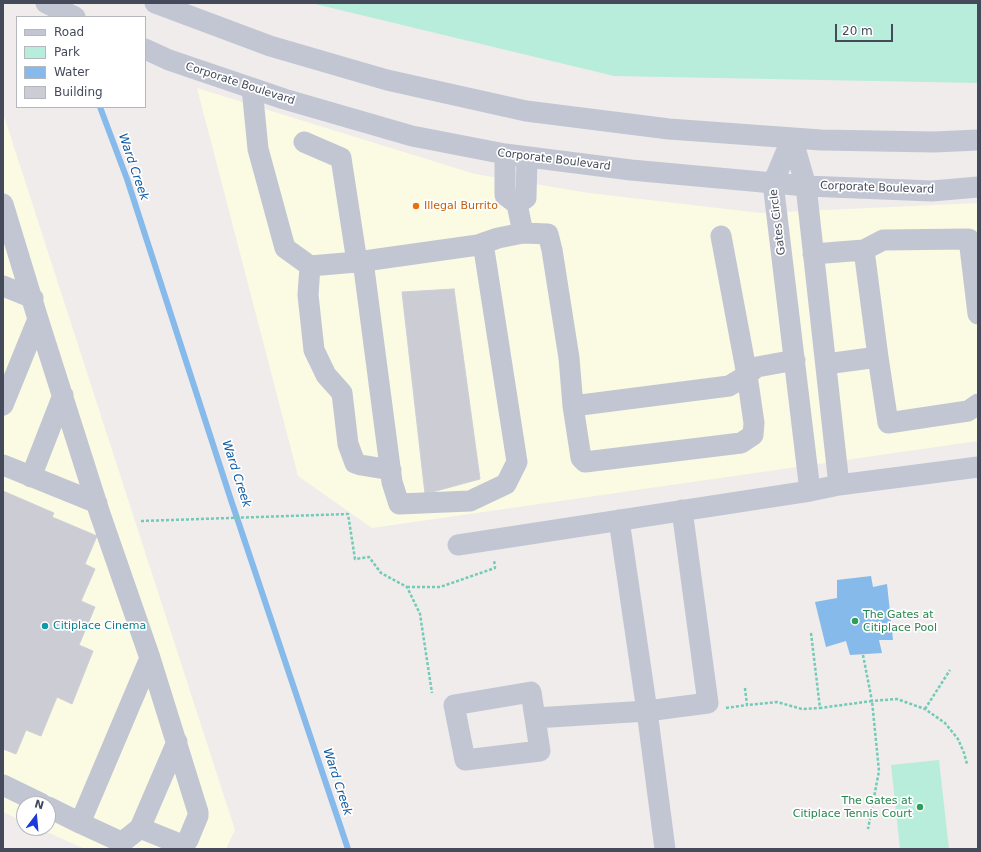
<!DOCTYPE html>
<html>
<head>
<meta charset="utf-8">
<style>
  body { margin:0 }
  #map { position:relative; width:981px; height:852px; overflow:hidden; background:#efeceb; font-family:"DejaVu Sans",sans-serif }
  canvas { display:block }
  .frame { position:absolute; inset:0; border:4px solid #444a59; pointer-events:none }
  .legend { position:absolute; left:16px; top:16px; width:130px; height:92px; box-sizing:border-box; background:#fff; border:1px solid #b4b7bd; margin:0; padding:5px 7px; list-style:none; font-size:12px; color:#444a59 }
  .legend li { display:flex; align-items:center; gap:8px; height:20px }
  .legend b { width:20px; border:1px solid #b4b7bd }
  .north { position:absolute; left:16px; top:796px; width:40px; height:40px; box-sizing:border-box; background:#fff; border:1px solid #b4b7bd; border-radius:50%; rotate:16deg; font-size:11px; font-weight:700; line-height:16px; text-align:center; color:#444a59 }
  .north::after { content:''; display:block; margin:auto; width:14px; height:18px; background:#1a3ada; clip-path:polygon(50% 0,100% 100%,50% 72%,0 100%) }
  .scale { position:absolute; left:835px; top:24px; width:58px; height:18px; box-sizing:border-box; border:2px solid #444a59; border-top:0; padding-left:5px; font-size:12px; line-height:14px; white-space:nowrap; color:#444a59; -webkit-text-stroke:3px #fff; paint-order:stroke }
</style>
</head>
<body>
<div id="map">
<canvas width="981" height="852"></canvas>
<div class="frame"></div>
<ul class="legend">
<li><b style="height:5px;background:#c2c6d3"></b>Road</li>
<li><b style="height:11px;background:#b9eddb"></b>Park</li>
<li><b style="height:11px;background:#86baea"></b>Water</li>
<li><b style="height:11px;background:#cbccd4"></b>Building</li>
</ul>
<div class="north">N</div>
<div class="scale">20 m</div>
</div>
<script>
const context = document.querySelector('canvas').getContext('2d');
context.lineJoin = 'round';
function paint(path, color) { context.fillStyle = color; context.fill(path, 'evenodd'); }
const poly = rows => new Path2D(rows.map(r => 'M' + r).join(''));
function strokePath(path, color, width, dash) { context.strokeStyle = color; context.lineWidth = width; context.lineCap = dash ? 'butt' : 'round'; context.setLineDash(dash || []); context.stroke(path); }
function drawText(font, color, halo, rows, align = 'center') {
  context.font = font + ' "DejaVu Sans",sans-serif'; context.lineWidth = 3.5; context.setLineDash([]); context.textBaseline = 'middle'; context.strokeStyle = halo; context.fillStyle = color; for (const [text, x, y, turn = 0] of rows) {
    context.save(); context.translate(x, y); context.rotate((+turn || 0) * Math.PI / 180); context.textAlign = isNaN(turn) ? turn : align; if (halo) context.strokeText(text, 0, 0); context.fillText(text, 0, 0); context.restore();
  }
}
const commercial = poly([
  [197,88,475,174,589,193,761,213,978,203,978,441,372,528,298,476],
  [3,113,235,830,226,849,85,849,38,828,48,828,48,804,24,804,24,822,3,812]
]);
const green = poly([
  [311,3,978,3,978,83,614,76],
  [939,760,949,849,900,849,891,765]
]);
const water = poly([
  [871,576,873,587,887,584,893,640,879,640,882,653,850,655,846,641,826,647,815,602,837,598,837,580]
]);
const stream = poly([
  [100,107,127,179,231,500,348,849]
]);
const building = poly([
  [454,289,480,479,425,494,402,292,454,289],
  [3,491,54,513,52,517,97,536,85,564,95,569,81,601,95,607,79,645,93,651,72,704,57,697,41,736,26,730,16,754,3,749,3,491]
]);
const path = poly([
  [141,521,348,514,355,559,369,557,381,573,407,587,420,614,432,693],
  [407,587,440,587,495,568,494,560],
  [811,633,820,708,872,701,879,771,868,829],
  [863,655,872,701,897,699,925,709,945,723,958,739,964,753,967,764],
  [745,688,747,705,777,702,802,709,820,708],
  [726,708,747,705],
  [925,709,950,670]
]);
const minor = poly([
  [46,3,75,17],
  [155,3,270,46,387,80,526,111,669,129,821,140,934,142,978,140],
  [145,49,169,60,284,99,412,136,505,154,631,170,806,186,932,191,978,187],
  [252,88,258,149,285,248,310,266,357,262,341,158,304,142],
  [3,204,38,319,100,514,150,658,80,823,48,807],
  [517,204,526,198,527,157],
  [523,233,548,234,552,250,569,358,573,406,729,386,744,377,757,367,795,360],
  [864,250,883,240,969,239,978,314],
  [813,254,864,250,878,357,826,364],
  [363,261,392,482,399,504,470,501,506,484,517,462,483,243],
  [357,262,478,245,498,238,523,233,517,204,505,195,505,154],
  [310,266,308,295,314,350,326,375,342,393,348,444,355,463,361,465,391,470],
  [3,286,33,298],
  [878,357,888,423,968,411,978,404],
  [3,405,38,319],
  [573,406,581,458,585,462,741,443,753,435,754,423,747,375,721,236],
  [3,465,97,503],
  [31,477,63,395],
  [810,491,773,183,792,138,806,186,839,485],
  [619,520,647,711,665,849],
  [458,545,810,491,839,485,978,467],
  [535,718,540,751,465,760,454,705,531,692,535,718,647,711,708,703,682,510],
  [3,785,42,804],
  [80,823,119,841,125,840,140,828,182,845,185,844,188,840,198,816,198,812,150,658],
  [140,828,177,742]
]);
const markers = [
  [416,206,4,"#e8710a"],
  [855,621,4,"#2e9e5b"],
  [45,626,4,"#0f9aa8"],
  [920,807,4,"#2e9e5b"]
];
const streetNames = [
  ["Corporate Boulevard",240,84,18],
  ["Corporate Boulevard",554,160,7],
  ["Corporate Boulevard",877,188,2],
  ["Gates Circle",778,222,-97]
];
const foodNames = [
  ["Illegal Burrito",424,206]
];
const leisureNames = [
  ["The Gates at",863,615],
  ["Citiplace Pool",863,628],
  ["The Gates at",912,801,"right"],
  ["Citiplace Tennis Court",912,814,"right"]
];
const cultureNames = [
  ["Citiplace Cinema",53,626]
];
const waterNames = [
  ["Ward Creek",133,167,71],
  ["Ward Creek",236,474,72],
  ["Ward Creek",337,782,72]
];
paint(commercial, '#fbfae3');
paint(green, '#b9eddb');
paint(water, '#86baea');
strokePath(stream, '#86baea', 6);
paint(building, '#cbccd4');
strokePath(building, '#cfd0d8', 1);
strokePath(path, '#71cbb7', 2.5, [3, 2]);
strokePath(minor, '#c2c6d3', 21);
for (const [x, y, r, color] of markers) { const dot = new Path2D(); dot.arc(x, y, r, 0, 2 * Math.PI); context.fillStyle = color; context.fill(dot); strokePath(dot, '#fff', 1.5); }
drawText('11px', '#444a59', '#fff', streetNames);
drawText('11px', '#c56008', '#fff', foodNames, 'left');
drawText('11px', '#27864d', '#fff', leisureNames, 'left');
drawText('11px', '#0d838f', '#fff', cultureNames, 'left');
drawText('italic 12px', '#0d5ba3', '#fff', waterNames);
</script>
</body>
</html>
